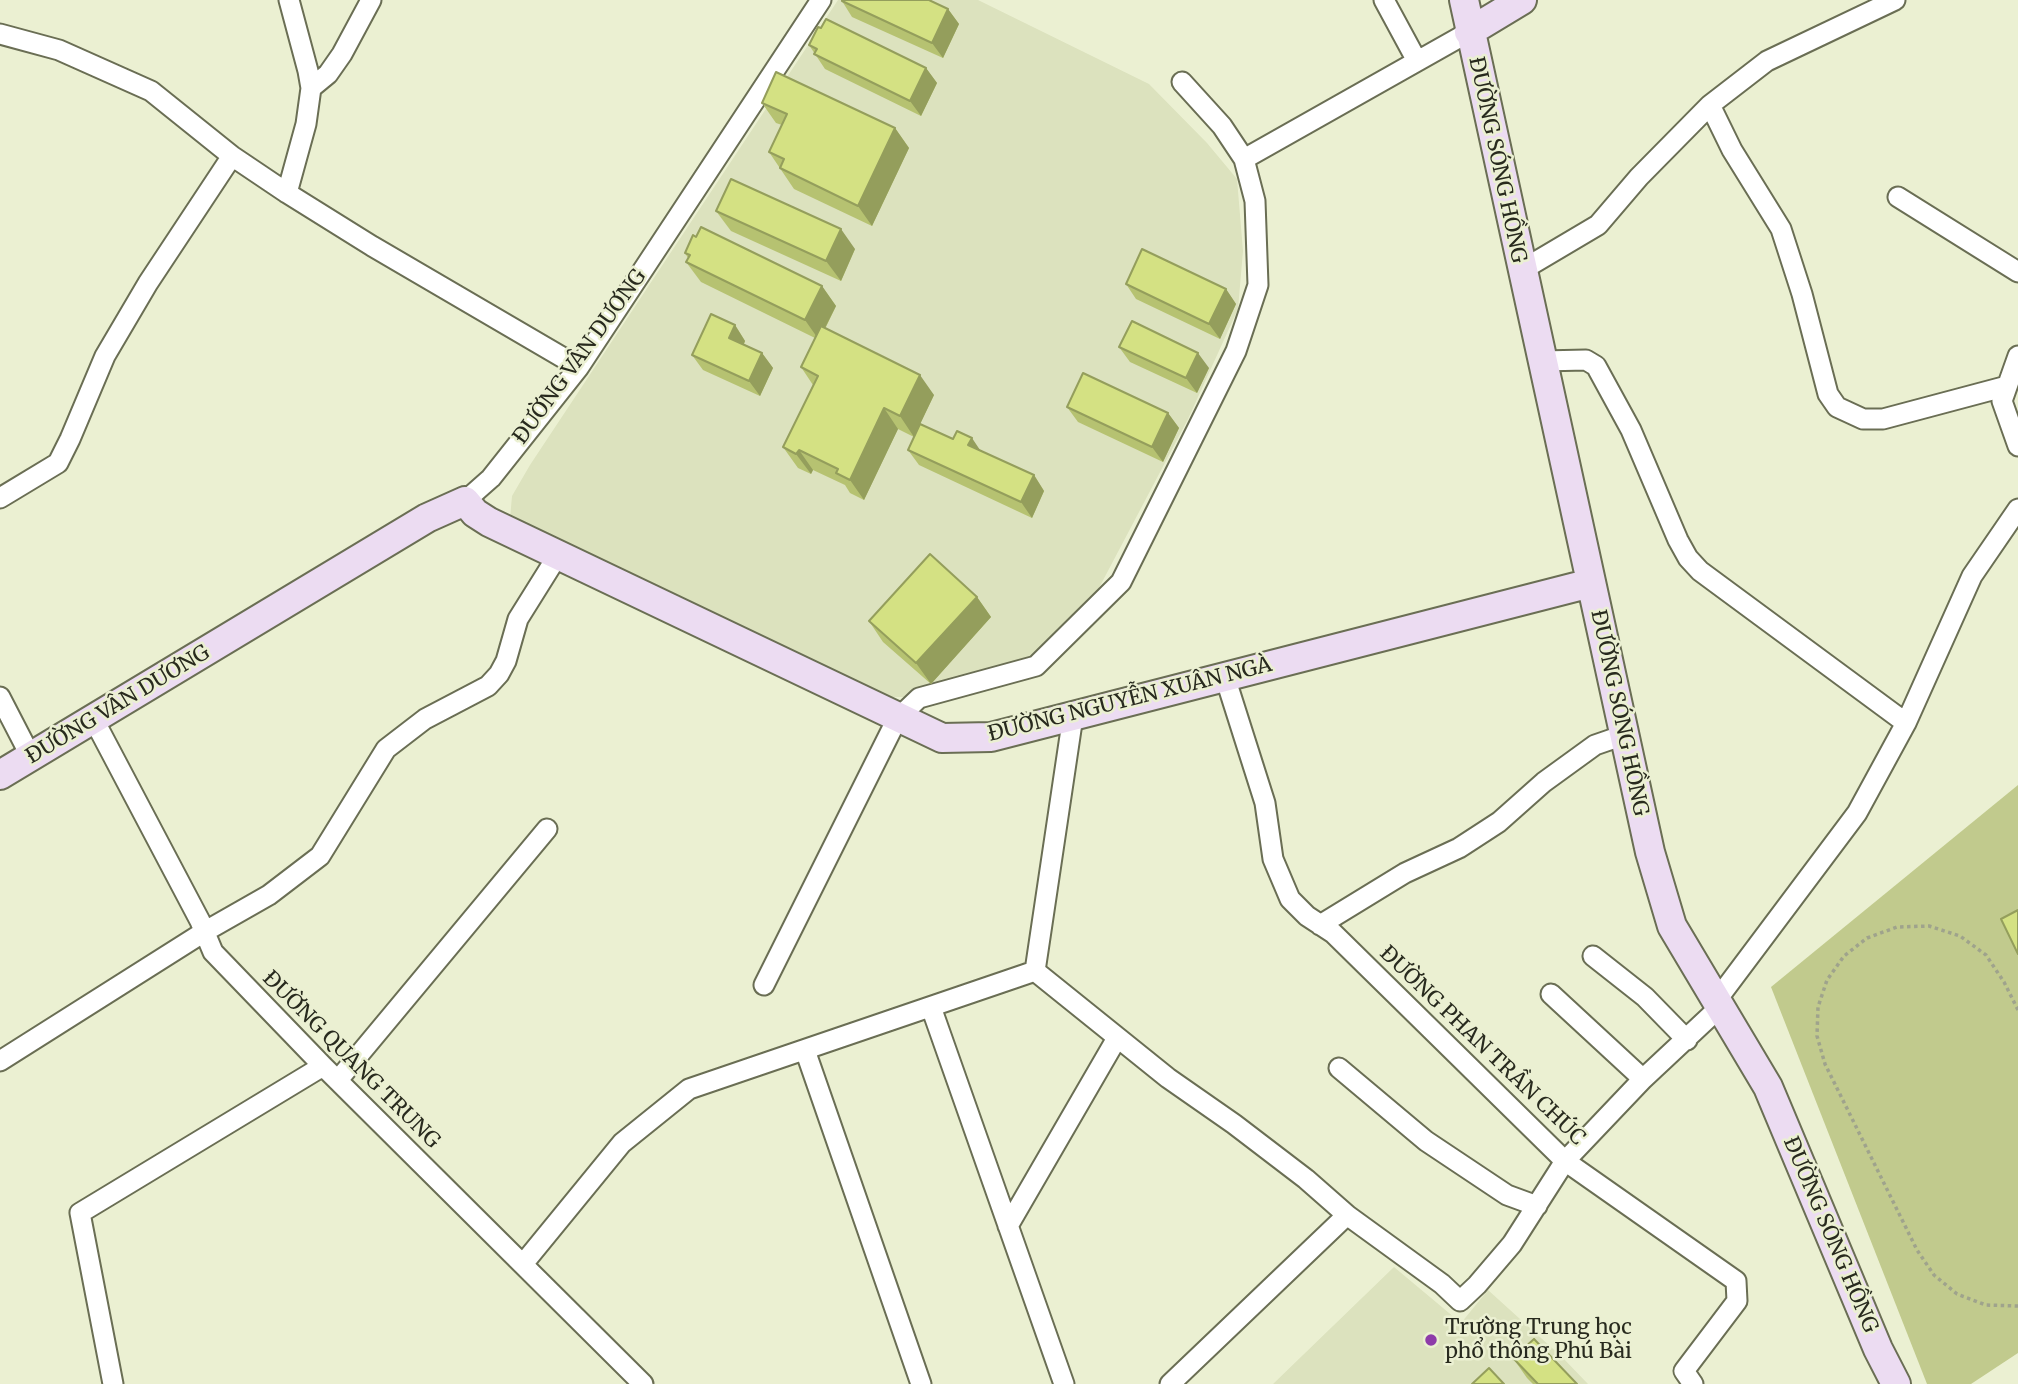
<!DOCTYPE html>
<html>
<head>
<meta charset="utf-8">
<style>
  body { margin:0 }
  canvas { display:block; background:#ebf0d2 }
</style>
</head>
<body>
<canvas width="2018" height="1384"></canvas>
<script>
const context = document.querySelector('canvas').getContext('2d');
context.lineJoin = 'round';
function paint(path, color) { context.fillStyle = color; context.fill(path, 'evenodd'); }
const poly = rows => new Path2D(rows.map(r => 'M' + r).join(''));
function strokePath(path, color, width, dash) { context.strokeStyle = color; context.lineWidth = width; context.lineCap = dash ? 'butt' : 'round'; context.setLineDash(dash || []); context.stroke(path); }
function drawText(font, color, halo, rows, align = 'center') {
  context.font = font + ' Merriweather,serif'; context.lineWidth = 5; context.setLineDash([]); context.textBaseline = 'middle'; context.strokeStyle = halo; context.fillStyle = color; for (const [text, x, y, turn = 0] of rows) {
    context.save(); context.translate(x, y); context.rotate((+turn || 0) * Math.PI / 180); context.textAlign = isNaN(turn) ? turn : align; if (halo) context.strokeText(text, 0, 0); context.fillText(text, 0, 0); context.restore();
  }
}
const built = poly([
  [838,0,978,0,1149,84,1207,143,1237,179,1243,251,1238,309,1188,419,1090,605,1033,659,904,697,885,697,510,519,512,496,530,465],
  [1394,1267,1461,1323,1488,1290,1562,1357,1588,1384,1273,1384]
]);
const green = poly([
  [2018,785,2018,1353,1971,1384,1927,1384,1771,987]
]);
const path = poly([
  [2018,1010,2004,982,1986,955,1960,936,1929,926,1897,927,1867,938,1844,956,1827,980,1818,1007,1817,1036,1825,1064,1917,1250,1934,1275,1957,1294,1986,1305,2018,1306]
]);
const street = poly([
  [1384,0,1417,61],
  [0,34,59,50,151,91,232,156,287,193,372,246,579,367],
  [311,88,328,74,342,54,371,0],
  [1710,105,1732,150,1781,229,1802,294,1828,394,1837,407,1863,419,1883,419,2007,386],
  [1244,159,1469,32],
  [287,193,306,124,311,88,308,71,289,0],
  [1898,197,2018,272],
  [1522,270,1598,225,1639,177,1710,105,1767,61,1895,0],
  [2018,356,2002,401,2018,446],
  [1542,361,1586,360,1596,366,1631,430,1678,540,1688,558,1700,571,1906,723],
  [0,498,58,463,70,439,105,356,148,283,232,156],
  [465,501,491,478,579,367,821,0],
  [1225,677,1265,803,1273,859,1290,899,1307,916,1333,933,1565,1161,1736,1281,1737,1301,1684,1371,1693,1384],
  [0,697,31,757],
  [94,720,200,921,213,952,323,1066,643,1384],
  [1320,925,1405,873,1459,848,1499,822,1544,782,1595,745,1624,735],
  [1593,956,1645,997,1687,1040],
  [1035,971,1168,1078,1234,1124,1306,1179,1347,1215],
  [1035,971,1073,716],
  [764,985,897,719,919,698,1036,666,1121,582,1236,351,1258,285,1255,201,1244,159,1222,126,1182,82],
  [1551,994,1643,1079],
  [1716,1001,1857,813,1906,723,1972,576,2018,509],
  [931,1007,1064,1384],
  [805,1050,921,1384],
  [0,1061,204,932,269,895,320,856,386,749,425,719,488,686,499,674,506,661,518,619,558,555],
  [1339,1068,1426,1141,1507,1195,1537,1206],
  [338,1080,547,829],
  [1008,1226,1117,1038],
  [523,1264,622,1143,689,1089,1035,971],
  [113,1384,80,1213,323,1066],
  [1170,1384,1347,1215,1442,1284,1460,1301,1477,1285,1512,1244,1565,1161,1643,1079,1720,1007]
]);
const secondary = poly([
  [1464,0,1650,852,1672,926,1768,1087,1878,1349,1896,1384],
  [1469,32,1522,0],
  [0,775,427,518,465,501,475,513,489,522,942,738,991,737,1591,583]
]);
const wall = poly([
  [842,1,948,9,959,24,943,58,852,17],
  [809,45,926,68,937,83,921,116,825,69],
  [762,103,895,128,909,148,872,226,794,189,769,152,782,125,776,123],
  [716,211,855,249,841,281,731,231],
  [685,253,822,286,836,306,825,329,934,395,920,424,1034,475,1044,491,1032,518,919,465,908,450,914,437,898,429,864,500,850,493,845,485,813,470,811,474,798,468,783,447,813,385,801,367,815,338,701,282,686,262,688,258],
  [1126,284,1226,289,1236,304,1220,339,1136,299],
  [735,325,745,341,744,344,762,353,773,368,760,396,703,370,692,355],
  [1119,347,1209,368,1197,393,1130,362],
  [1067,407,1168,413,1179,428,1163,462,1078,422],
  [977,597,991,617,931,684,883,642,869,621],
  [1513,1358,1577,1384,1533,1384,1527,1378]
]);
const shadedWall = poly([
  [948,9,959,24,943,58,932,43],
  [926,68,937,83,921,116,910,101],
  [895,128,909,148,872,226,858,206],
  [841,229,855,249,841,281,826,261],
  [822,286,836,306,819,340,805,320],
  [1226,289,1236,304,1220,339,1209,324],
  [735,325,745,341,740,353,729,338],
  [762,353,773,368,760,396,749,381],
  [1198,353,1209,368,1197,393,1186,378],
  [920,375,934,395,914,437,900,416],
  [884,408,898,429,864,500,850,480],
  [1168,413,1179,428,1163,462,1152,447],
  [972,438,982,453,968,445],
  [799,450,813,470,811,474,796,454],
  [1034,475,1044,491,1032,518,1021,502],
  [977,597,991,617,931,684,916,663]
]);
const building = poly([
  [842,0,929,0,948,9,932,43,842,1,842,0],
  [826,19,926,68,910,101,814,54,817,49,809,45,818,27,821,28,826,19],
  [776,72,895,128,858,206,780,168,784,159,769,152,787,114,762,103,776,72],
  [731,179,841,229,826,261,716,211,731,179],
  [701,227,822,286,805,320,686,262,690,255,685,253,693,235,696,237,701,227],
  [1142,249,1226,289,1209,324,1126,284,1142,249],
  [711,314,735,325,729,338,762,353,749,381,692,355,711,314],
  [1132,321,1198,353,1186,378,1119,347,1132,321],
  [821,326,920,375,900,416,884,408,850,480,836,473,838,469,799,450,796,454,783,447,818,376,801,367,821,326],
  [1083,373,1168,413,1152,447,1067,407,1083,373],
  [920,424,953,439,957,431,972,438,968,445,1034,475,1021,502,908,450,920,424],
  [930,554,977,597,916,663,869,621,930,554],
  [2018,910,2018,954,2001,919,2018,910],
  [1534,1339,1577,1384,1538,1384,1513,1358,1534,1339],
  [1489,1368,1504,1384,1472,1384,1489,1368]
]);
const markers = [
  [1431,1340,7,"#8e3ba9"]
];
const streetNames = [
  ["ĐƯỜNG SÓNG HỒNG",1497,160,78],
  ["ĐƯỜNG VÂN DƯƠNG",580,357,-54],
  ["ĐƯỜNG NGUYỄN XUÂN NGÀ",1130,700,-14],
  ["ĐƯỜNG VÂN DƯƠNG",118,705,-31],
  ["ĐƯỜNG SÓNG HỒNG",1619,713,78],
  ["ĐƯỜNG PHAN TRẦN CHÚC",1482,1046,44],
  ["ĐƯỜNG QUANG TRUNG",351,1060,45],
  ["ĐƯỜNG SÓNG HỒNG",1830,1235,67]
];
const poiNames = [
  ["Trường Trung học",1445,1328],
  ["phổ thông Phú Bài",1445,1352]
];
paint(built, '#dce2be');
paint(green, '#c1ca8d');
strokePath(street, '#6a6e54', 23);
strokePath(secondary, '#6a6e54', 32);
strokePath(path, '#9fa38c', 3.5, [3.5, 3.5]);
strokePath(street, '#fff', 19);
strokePath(secondary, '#ecdcf2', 28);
paint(wall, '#b6c271');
paint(shadedWall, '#949e5c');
paint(building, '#d4e183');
strokePath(building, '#949e5c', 2);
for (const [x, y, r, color] of markers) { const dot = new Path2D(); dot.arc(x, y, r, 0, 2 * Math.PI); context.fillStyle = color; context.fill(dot); strokePath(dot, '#ebf0d2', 2.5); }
drawText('21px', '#282a1e', '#ebf0d2', streetNames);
drawText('21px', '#282a1e', '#ebf0d2', poiNames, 'left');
</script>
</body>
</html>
